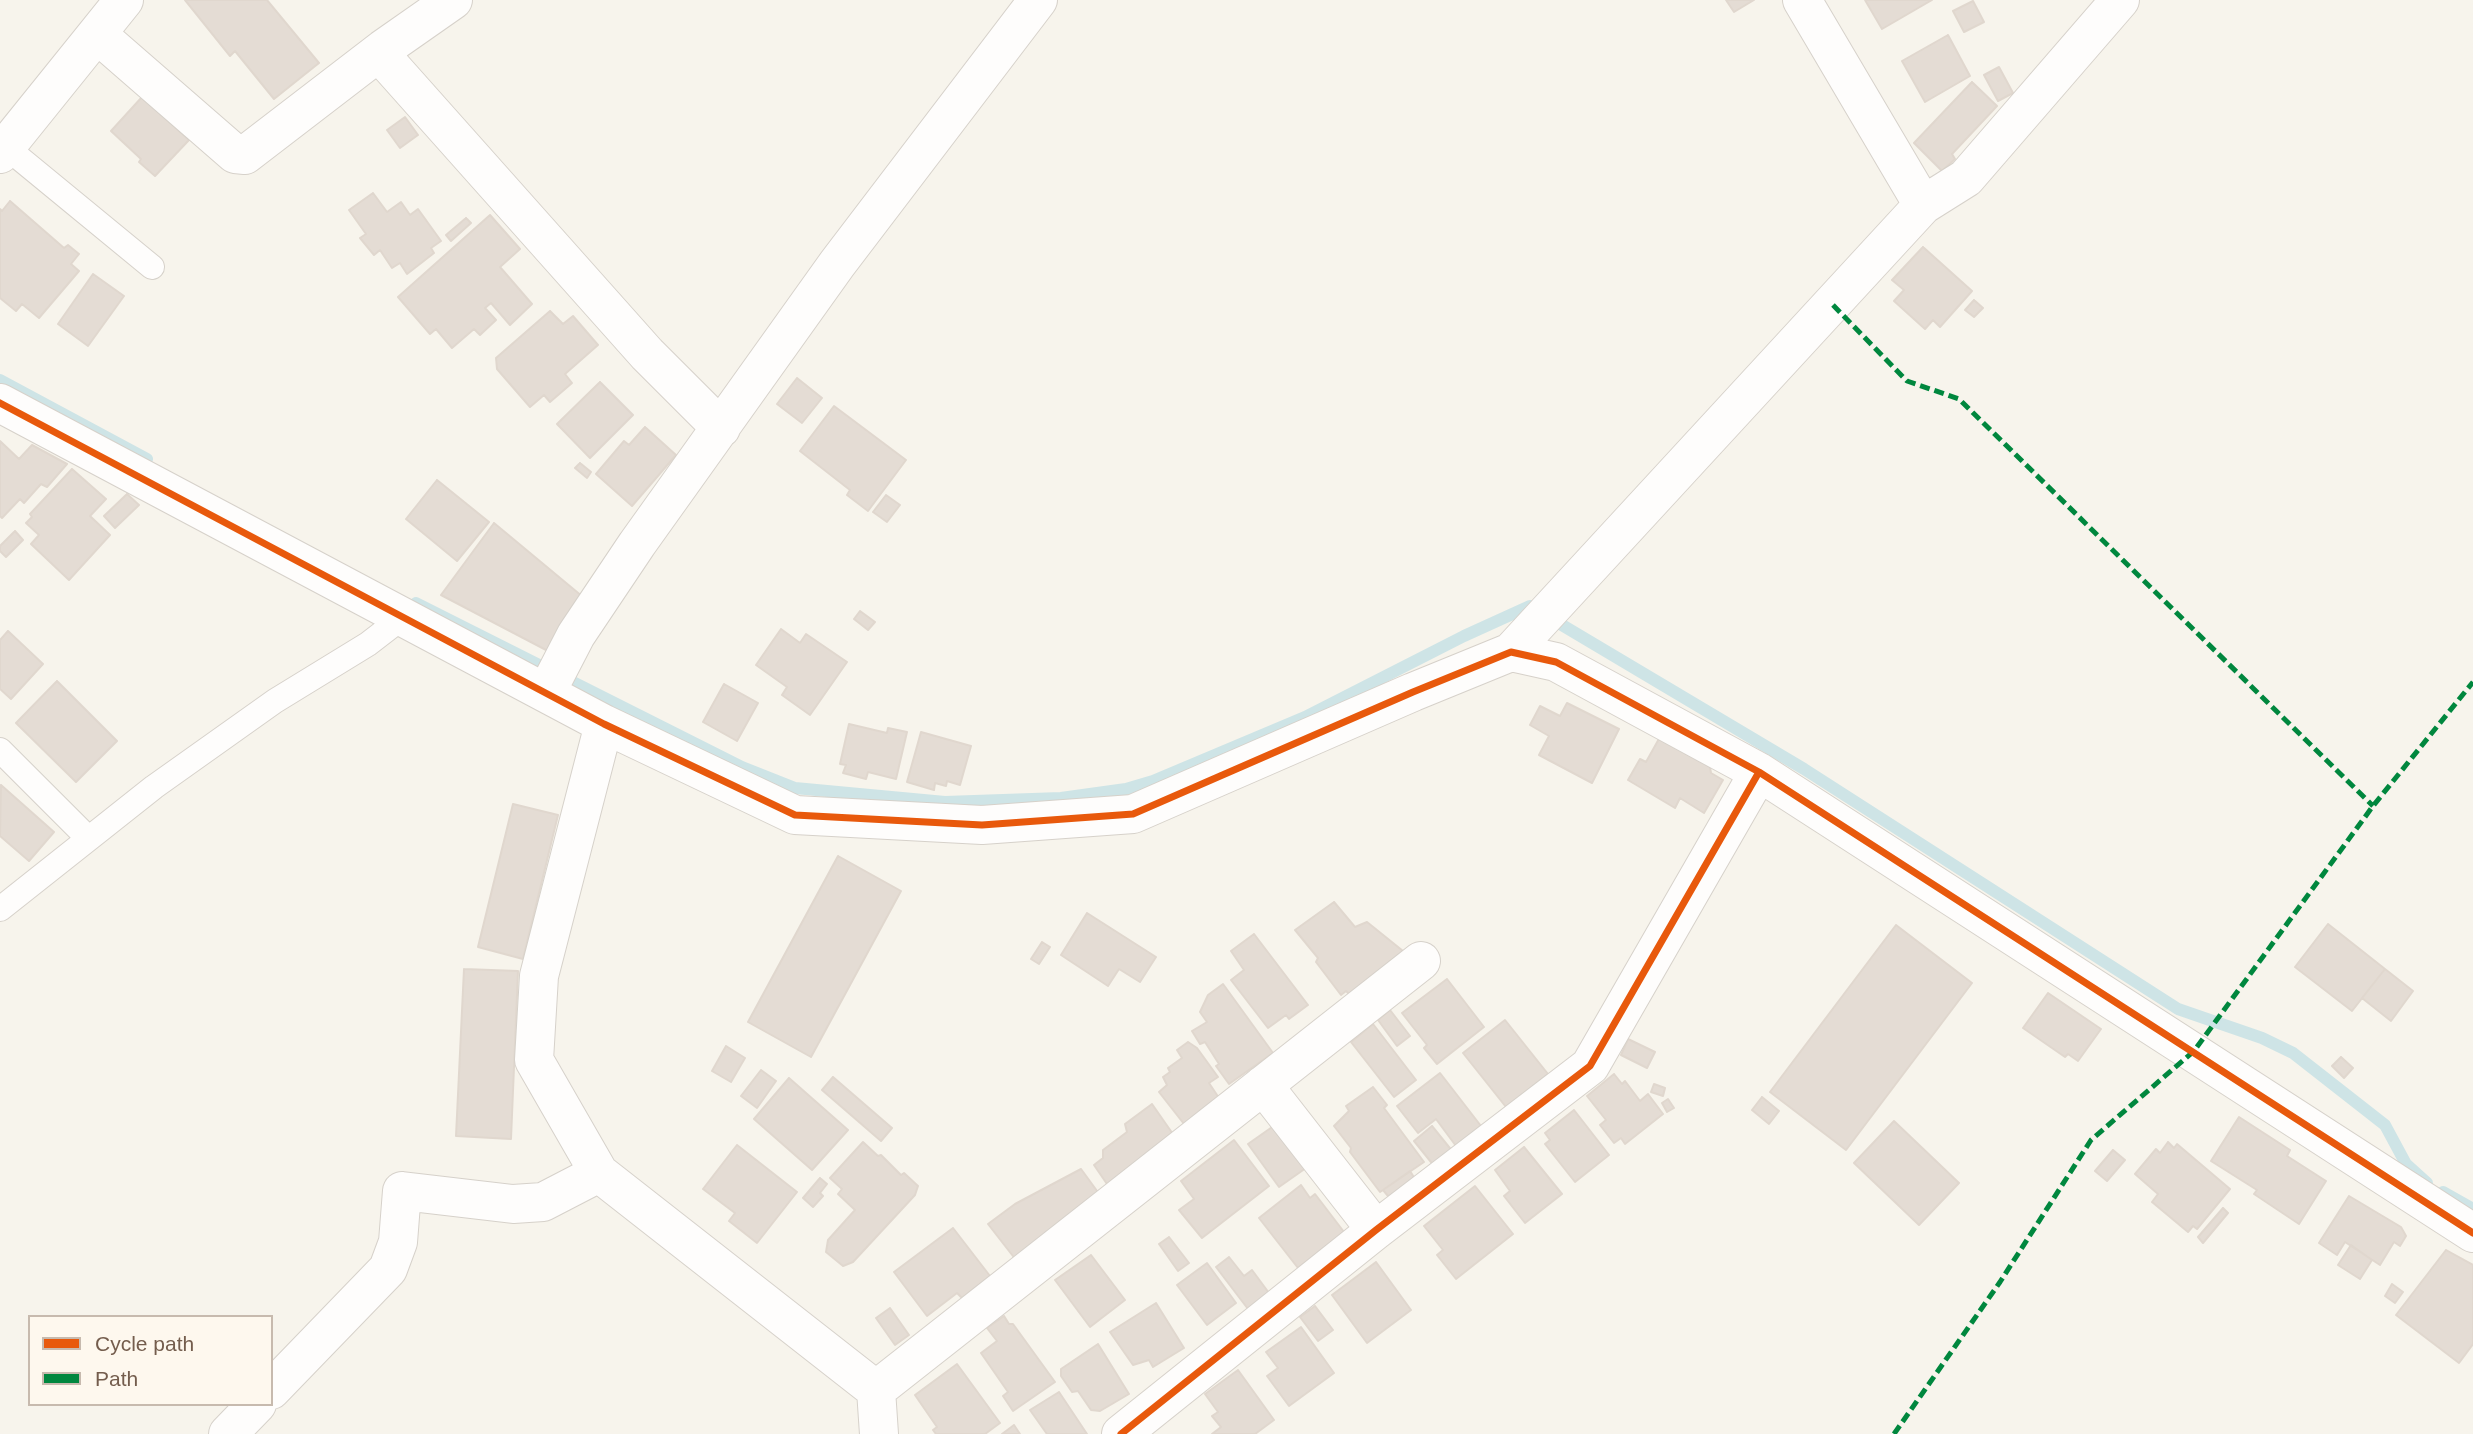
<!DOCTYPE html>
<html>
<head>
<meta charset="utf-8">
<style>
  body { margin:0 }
  #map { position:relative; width:2473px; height:1434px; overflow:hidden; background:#f7f4ec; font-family:Arial,sans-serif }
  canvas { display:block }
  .legend { position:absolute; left:28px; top:1315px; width:245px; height:91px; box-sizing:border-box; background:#fef8ee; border:2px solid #c7baae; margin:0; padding:9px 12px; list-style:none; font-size:21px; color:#745d4d }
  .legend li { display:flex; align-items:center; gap:14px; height:35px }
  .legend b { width:35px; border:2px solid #c7baae }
</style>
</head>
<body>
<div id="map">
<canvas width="2473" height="1434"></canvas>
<ul class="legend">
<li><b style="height:9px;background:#e8590c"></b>Cycle path</li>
<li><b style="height:9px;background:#00873e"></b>Path</li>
</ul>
</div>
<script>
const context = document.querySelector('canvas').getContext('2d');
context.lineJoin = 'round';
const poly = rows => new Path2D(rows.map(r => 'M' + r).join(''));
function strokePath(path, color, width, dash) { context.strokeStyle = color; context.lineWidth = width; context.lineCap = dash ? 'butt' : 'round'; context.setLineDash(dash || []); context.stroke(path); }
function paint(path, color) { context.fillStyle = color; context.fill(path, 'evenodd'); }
const stream = poly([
  [0,380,147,459],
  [416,603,742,767,795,788,945,802,1061,798,1126,789,1153,781,1305,717,1464,636,1530,606,1804,769,2178,1009,2262,1038,2293,1053,2385,1125,2406,1164,2427,1183],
  [2443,1192,2473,1209]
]);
const building = poly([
  [185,0,267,0,319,63,274,99,235,51,230,56,185,0],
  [1726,0,1754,0,1734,12,1726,0],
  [1865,0,1932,0,1882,29,1865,0],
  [1973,1,1984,22,1964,32,1953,11,1973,1],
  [1948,35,1970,76,1925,102,1902,61,1948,35],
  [1999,67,2013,93,1998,101,1984,75,1999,67],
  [1972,82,1997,106,1952,154,1955,159,1942,171,1914,143,1972,82],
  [142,97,189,140,155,176,139,162,141,159,111,131,142,97],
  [405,117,418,135,400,148,387,130,405,117],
  [373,193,387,212,401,202,410,215,418,209,441,241,431,248,434,253,407,274,400,263,392,268,380,250,374,255,360,238,366,234,349,210,373,193],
  [10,201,64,248,68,245,79,254,71,264,79,271,39,318,22,304,16,311,0,298,0,209,2,211,10,201],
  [490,215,520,249,500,267,532,304,510,325,491,303,485,308,496,320,480,335,474,329,452,348,436,329,430,334,398,297,490,215],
  [466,218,471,223,451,241,446,235,466,218],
  [1923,247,1972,291,1940,327,1933,320,1925,329,1894,301,1904,290,1892,280,1923,247],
  [93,274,124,296,88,346,58,324,93,274],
  [1974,300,1983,308,1974,317,1965,310,1974,300],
  [550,311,563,324,573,316,598,345,565,374,572,383,550,402,544,395,530,407,497,369,496,358,550,311],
  [797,378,822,398,802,423,777,404,797,378],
  [600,382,633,415,590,458,557,424,600,382],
  [834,406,906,460,868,511,847,495,850,490,800,451,834,406],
  [645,427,676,455,632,506,596,474,624,441,629,445,645,427],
  [0,441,19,459,32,445,67,464,47,487,41,484,24,503,20,499,2,518,0,516,0,441],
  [580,463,591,472,587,478,575,468,580,463],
  [72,469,106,499,90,516,110,535,69,580,31,544,39,535,26,523,32,517,30,514,72,469],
  [437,480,489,522,457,561,406,519,437,480],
  [127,494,139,505,115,528,104,516,127,494],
  [886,495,900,505,887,522,873,512,886,495],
  [494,523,583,597,548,651,441,595,494,523],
  [15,531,23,540,6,557,0,551,0,546,15,531],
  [860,611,875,622,868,630,854,619,860,611],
  [781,629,800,643,806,634,847,662,810,715,782,695,787,687,756,665,781,629],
  [8,631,43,664,11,699,0,689,0,640,8,631],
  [57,681,117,741,76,782,16,723,57,681],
  [724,684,758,703,737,741,703,722,724,684],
  [1567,703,1619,729,1592,783,1539,755,1549,736,1530,725,1540,706,1560,716,1567,703],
  [849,724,887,733,888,728,907,732,896,779,868,772,866,779,843,773,846,765,840,764,849,724],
  [921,732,971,746,960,785,947,781,946,786,935,783,934,790,907,782,921,732],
  [1660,737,1710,767,1711,773,1723,780,1704,813,1680,798,1675,808,1628,780,1640,759,1646,762,1660,737],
  [1,785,54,832,29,861,0,836,1,785],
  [513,804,558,815,523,959,478,947,513,804],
  [838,856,901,891,811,1057,748,1022,838,856],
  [1334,902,1355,927,1367,922,1403,951,1349,994,1346,991,1341,995,1316,962,1318,958,1295,930,1334,902],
  [1087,913,1156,957,1140,982,1119,969,1108,986,1061,955,1087,913],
  [2328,924,2385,969,2352,1011,2295,967,2328,924],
  [1896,925,1972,983,1846,1150,1770,1092,1896,925],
  [1254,934,1308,1005,1289,1019,1286,1015,1268,1028,1231,980,1244,970,1231,951,1254,934],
  [1042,942,1050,947,1039,964,1031,959,1042,942],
  [464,969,518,971,511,1139,456,1136,464,969],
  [2385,969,2413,991,2391,1021,2362,998,2385,969],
  [1447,979,1484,1027,1437,1064,1424,1048,1427,1045,1402,1013,1447,979],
  [1223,984,1273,1053,1229,1084,1216,1066,1219,1064,1205,1042,1200,1044,1192,1031,1207,1022,1200,1012,1208,995,1223,984],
  [2048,993,2101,1029,2078,1061,2068,1054,2065,1057,2023,1028,2048,993],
  [1390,1010,1410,1036,1397,1046,1378,1020,1390,1010],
  [1505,1020,1548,1074,1506,1107,1463,1053,1505,1020],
  [1373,1024,1416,1080,1394,1097,1351,1042,1373,1024],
  [1628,1039,1655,1052,1647,1068,1621,1055,1628,1039],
  [1188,1042,1197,1048,1218,1077,1209,1083,1219,1098,1184,1124,1159,1092,1167,1085,1163,1077,1170,1072,1168,1068,1182,1058,1177,1050,1188,1042],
  [726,1046,745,1058,731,1082,712,1071,726,1046],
  [2341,1057,2353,1068,2344,1078,2332,1066,2341,1057],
  [761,1070,776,1081,757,1108,741,1096,761,1070],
  [1440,1073,1481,1126,1456,1146,1436,1119,1418,1133,1397,1106,1440,1073],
  [1614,1074,1622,1084,1625,1081,1640,1101,1648,1094,1663,1114,1625,1144,1621,1138,1614,1143,1600,1125,1606,1120,1587,1096,1614,1074],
  [833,1077,892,1128,881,1141,822,1090,833,1077],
  [789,1078,848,1130,812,1170,754,1119,789,1078],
  [1654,1084,1665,1088,1663,1096,1651,1092,1654,1084],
  [1373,1087,1387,1105,1384,1108,1424,1162,1380,1192,1350,1152,1351,1148,1334,1126,1349,1111,1346,1106,1373,1087],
  [1762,1097,1779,1111,1769,1124,1752,1110,1762,1097],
  [1668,1099,1674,1108,1667,1112,1662,1103,1668,1099],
  [1152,1104,1175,1137,1109,1187,1094,1165,1103,1158,1103,1150,1127,1132,1125,1124,1152,1104],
  [1574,1110,1609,1155,1575,1182,1545,1144,1550,1140,1545,1133,1574,1110],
  [2239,1117,2290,1150,2287,1156,2326,1181,2299,1224,2254,1194,2257,1190,2211,1161,2239,1117],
  [1894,1121,1959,1183,1919,1225,1854,1163,1894,1121],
  [1275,1125,1306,1168,1279,1187,1248,1144,1275,1125],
  [1432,1126,1453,1152,1435,1167,1414,1141,1432,1126],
  [1234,1140,1269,1186,1202,1238,1179,1210,1194,1199,1181,1181,1234,1140],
  [863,1142,878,1156,881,1155,901,1175,904,1173,918,1186,915,1195,853,1262,843,1266,826,1252,828,1240,855,1210,838,1194,842,1189,830,1178,863,1142],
  [2168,1142,2174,1148,2177,1144,2230,1189,2197,1229,2193,1226,2188,1232,2152,1202,2158,1194,2135,1174,2156,1149,2160,1153,2168,1142],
  [737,1145,797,1192,757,1243,729,1221,735,1213,703,1189,737,1145],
  [1524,1147,1562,1194,1525,1223,1504,1196,1510,1191,1495,1170,1524,1147],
  [2113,1150,2125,1160,2107,1181,2095,1171,2113,1150],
  [1081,1169,1100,1195,1016,1260,988,1224,1015,1204,1081,1169],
  [1410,1171,1417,1182,1401,1193,1388,1196,1383,1190,1410,1171],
  [820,1178,827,1184,820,1193,823,1196,813,1207,803,1198,820,1178],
  [1301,1185,1310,1198,1315,1194,1344,1232,1298,1268,1259,1218,1301,1185],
  [1475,1186,1513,1234,1456,1279,1437,1255,1443,1250,1424,1226,1475,1186],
  [2349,1196,2401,1227,2406,1236,2400,1246,2394,1242,2380,1265,2345,1242,2337,1255,2319,1243,2349,1196],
  [2223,1208,2228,1213,2203,1243,2198,1237,2223,1208],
  [953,1228,990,1276,962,1298,957,1293,927,1316,894,1272,953,1228],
  [1169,1237,1189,1263,1178,1271,1159,1244,1169,1237],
  [2351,1245,2372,1260,2360,1279,2338,1265,2351,1245],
  [2446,1250,2473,1265,2473,1344,2459,1363,2396,1315,2446,1250],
  [1091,1255,1125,1300,1090,1327,1055,1280,1091,1255],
  [1229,1257,1244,1276,1252,1270,1269,1293,1248,1309,1216,1267,1229,1257],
  [1376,1262,1411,1310,1367,1343,1332,1295,1376,1262],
  [1207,1263,1236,1303,1207,1325,1177,1285,1207,1263],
  [2392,1284,2403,1292,2395,1303,2385,1296,2392,1284],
  [1156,1303,1184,1348,1153,1367,1149,1360,1133,1365,1110,1332,1156,1303],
  [1315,1306,1333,1330,1318,1341,1300,1317,1315,1306],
  [890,1308,909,1335,895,1345,876,1318,890,1308],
  [1004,1316,1009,1324,1013,1324,1055,1382,1013,1411,1003,1396,1008,1392,981,1353,997,1341,987,1328,1004,1316],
  [1301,1327,1334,1373,1289,1406,1267,1376,1278,1368,1266,1352,1301,1327],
  [1098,1344,1129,1394,1100,1411,1091,1410,1078,1391,1072,1392,1061,1376,1061,1369,1098,1344],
  [957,1364,1000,1423,985,1434,936,1434,933,1430,937,1427,915,1395,957,1364],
  [1238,1370,1274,1420,1255,1434,1212,1434,1221,1427,1212,1416,1218,1412,1205,1394,1238,1370],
  [1059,1392,1087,1434,1047,1434,1030,1410,1059,1392],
  [1014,1425,1020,1434,1002,1434,1014,1425]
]);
const lane = poly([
  [6,147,152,267],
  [0,750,88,838],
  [0,909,154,787,275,701,368,644,403,617]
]);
const street = poly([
  [1802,0,1923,205],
  [97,34,235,154,245,155,383,49,453,0],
  [379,53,647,354,721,428],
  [0,154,124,0],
  [0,403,604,724,795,815,982,825,1133,814,1413,692,1511,652,1556,662,1759,772,2473,1233],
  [1511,652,1923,205,1966,178,2120,0],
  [546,693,576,635,637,544,837,264,1038,0],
  [604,724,539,976,534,1060,599,1173,876,1390,879,1434],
  [1263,1085,1376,1230],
  [271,1390,388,1269,398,1242,402,1191,513,1204,543,1202,599,1173],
  [876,1390,1421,961],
  [228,1434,257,1404],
  [1121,1434,1376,1230,1590,1066,1759,772]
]);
const quiet = poly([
  [1833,305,1907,381,1959,399,2373,806],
  [1894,1434,2000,1282,2091,1140,2194,1051,2373,806,2473,682]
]);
const cycleway = poly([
  [0,403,604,724,795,815,982,825,1133,814,1413,692,1511,652,1556,662,1759,772,2473,1233],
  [1121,1434,1376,1230,1590,1066,1759,772]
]);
strokePath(stream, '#cee4e6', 12);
paint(building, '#e4dcd4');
strokePath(building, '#e0d7ce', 2);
strokePath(lane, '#d6d1ca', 26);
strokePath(street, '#d6d1ca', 40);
strokePath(lane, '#fefdfc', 24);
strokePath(street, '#fefdfc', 38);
strokePath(quiet, '#00873e', 5, [10, 5]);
strokePath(cycleway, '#e8590c', 7);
</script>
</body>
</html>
